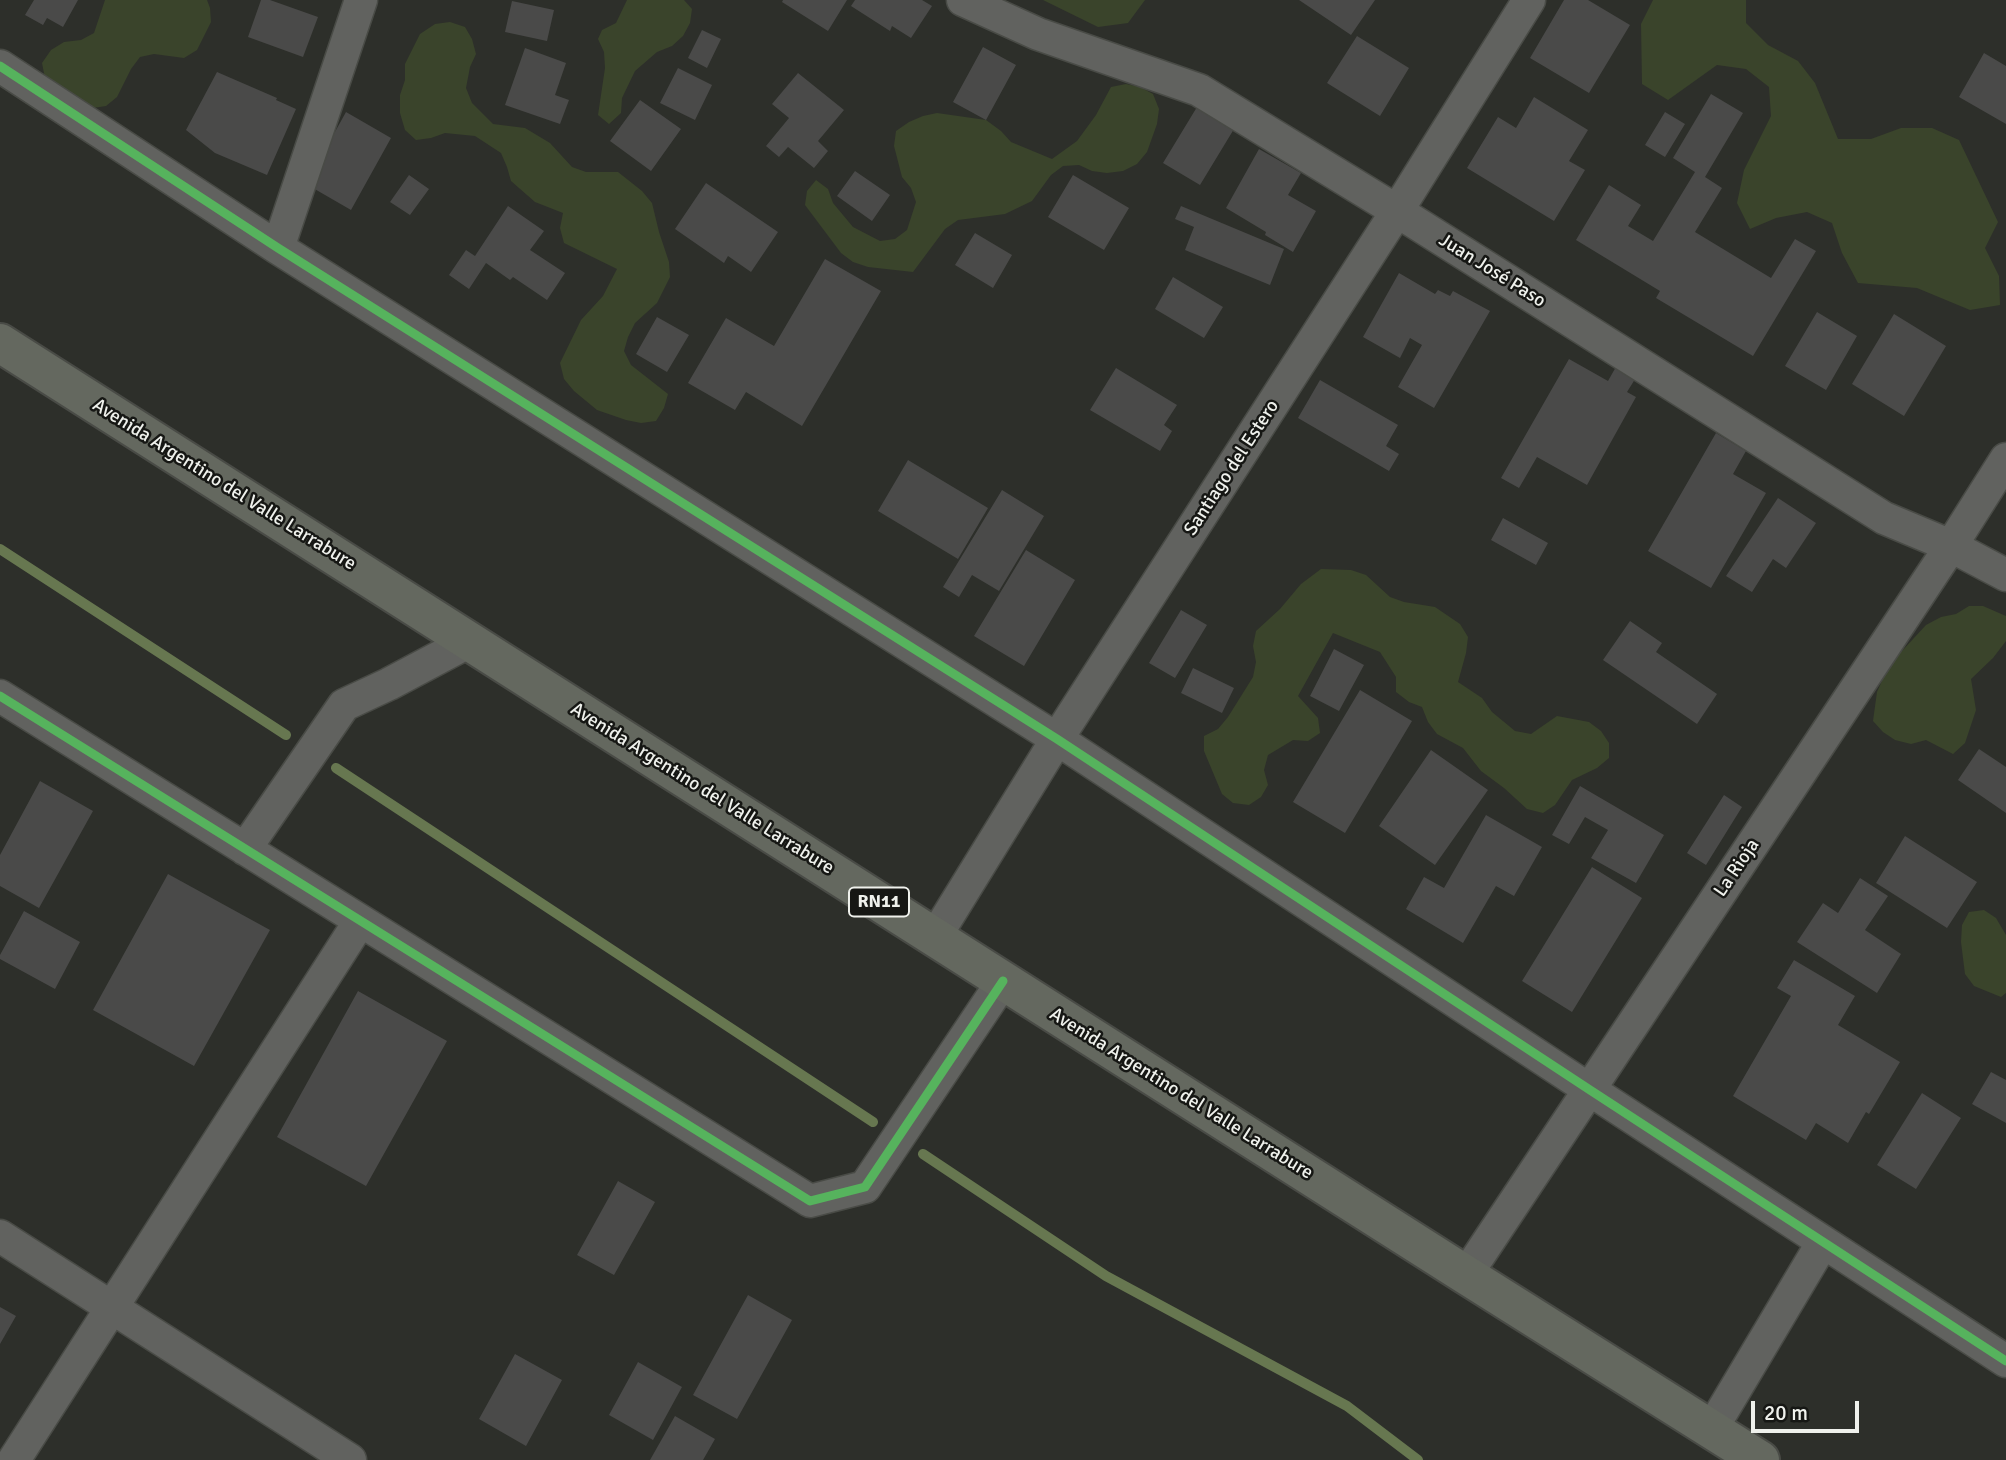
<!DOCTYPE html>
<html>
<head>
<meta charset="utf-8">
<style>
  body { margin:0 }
  #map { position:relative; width:2006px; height:1460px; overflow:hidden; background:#2d2f2a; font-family:Signika,sans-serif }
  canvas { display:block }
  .scale { position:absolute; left:1751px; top:1401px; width:108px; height:32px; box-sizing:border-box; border:4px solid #eff1ec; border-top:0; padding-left:9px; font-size:21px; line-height:24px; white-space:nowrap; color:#eff1ec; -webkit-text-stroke:5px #161714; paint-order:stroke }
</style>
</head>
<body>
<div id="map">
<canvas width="2006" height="1460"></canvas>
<div class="scale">20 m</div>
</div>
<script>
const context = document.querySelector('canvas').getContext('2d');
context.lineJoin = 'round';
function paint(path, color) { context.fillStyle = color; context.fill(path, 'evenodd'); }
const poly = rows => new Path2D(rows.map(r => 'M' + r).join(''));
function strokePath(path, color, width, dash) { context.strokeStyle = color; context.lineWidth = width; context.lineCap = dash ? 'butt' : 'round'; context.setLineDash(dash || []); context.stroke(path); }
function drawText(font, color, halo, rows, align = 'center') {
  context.font = font + ' Signika,sans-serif'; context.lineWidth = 5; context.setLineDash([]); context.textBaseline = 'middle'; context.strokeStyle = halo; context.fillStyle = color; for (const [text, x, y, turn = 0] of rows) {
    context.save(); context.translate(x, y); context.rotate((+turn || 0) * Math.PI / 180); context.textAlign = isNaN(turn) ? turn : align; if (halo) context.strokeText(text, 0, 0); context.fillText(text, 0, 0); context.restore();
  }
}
const green = poly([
  [105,0,207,0,210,8,211,22,197,50,184,58,154,54,140,57,131,69,117,97,106,106,93,108,45,78,42,63,51,50,64,42,81,40,94,33],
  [627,0,684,0,692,9,690,23,683,36,672,46,657,52,635,71,622,98,621,113,609,124,598,115,605,68,604,52,598,39,602,30,616,23],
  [1043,0,1145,0,1128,23,1098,27],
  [1653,0,1746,0,1746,23,1768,45,1798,61,1815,83,1838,139,1871,139,1901,128,1932,128,1959,140,1998,222,1985,248,1999,276,2000,305,1970,310,1917,288,1858,283,1842,253,1832,223,1807,212,1776,218,1750,229,1737,203,1744,170,1771,116,1769,87,1746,69,1717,65,1668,100,1642,84,1641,24],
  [450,22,465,27,472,39,476,54,470,67,466,88,472,103,493,124,525,128,550,143,572,167,586,172,618,172,642,191,652,203,659,232,669,262,670,277,657,303,635,323,628,337,624,351,631,365,668,394,664,408,656,421,641,423,626,420,597,410,574,391,564,379,560,363,581,320,603,296,617,269,564,243,560,228,563,213,535,202,511,181,507,167,501,153,475,136,445,133,431,138,416,140,405,130,400,113,400,95,405,80,405,64,420,34,435,24],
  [1126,84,1140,87,1153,94,1159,109,1157,124,1147,152,1137,164,1123,171,1107,173,1092,171,1079,165,1063,166,1051,175,1032,201,1005,214,958,220,945,229,913,272,868,267,853,262,841,253,805,205,807,191,816,180,828,189,833,203,853,227,880,241,895,239,907,230,916,202,911,188,902,177,894,146,896,131,909,122,923,116,937,113,986,120,1001,131,1011,142,1052,159,1077,141,1096,115,1111,87],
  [1321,569,1351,570,1366,575,1390,597,1404,602,1435,607,1460,624,1468,637,1466,653,1458,682,1482,698,1492,712,1515,731,1531,734,1557,716,1589,722,1601,731,1609,743,1609,758,1597,768,1572,780,1555,805,1543,813,1527,809,1504,788,1481,771,1463,748,1437,734,1428,722,1422,707,1409,702,1396,692,1396,677,1380,652,1333,633,1298,696,1318,718,1320,733,1308,741,1293,740,1268,755,1264,770,1268,785,1261,797,1249,805,1233,803,1222,794,1204,751,1204,736,1218,729,1228,717,1253,677,1256,662,1253,646,1256,631,1280,609,1301,584],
  [1969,606,1983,606,2006,616,2006,641,1993,658,1971,679,1976,710,1965,743,1953,754,1926,740,1911,744,1895,740,1883,732,1873,721,1877,692,1889,665,1926,625,1941,617,1956,614],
  [1984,910,1996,918,2006,935,2006,993,2001,997,1974,986,1965,974,1961,942,1962,925,1969,912]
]);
const stream = poly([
  [0,549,286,735],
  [336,768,873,1122],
  [923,1154,1106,1276,1347,1406,1418,1460]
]);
const building = poly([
  [34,0,78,0,63,27,47,18,43,25,25,15],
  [261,0,270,0,318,17,303,57,248,37],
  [783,0,847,0,828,31,782,2],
  [855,0,922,0,932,6,911,38,892,26,890,31,851,6],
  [1299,0,1375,0,1351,35],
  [1564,0,1588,0,1630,25,1589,93,1530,58],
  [512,1,554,10,547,41,505,32],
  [702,30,721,39,707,68,688,58],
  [1357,36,1409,68,1380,116,1327,83],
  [983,47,1016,65,986,120,953,102],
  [525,48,566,63,555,95,569,100,560,124,505,105],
  [1984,53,2006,66,2006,124,1959,97],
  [678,68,712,85,695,120,660,103],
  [217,72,277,98,276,100,296,109,267,175,215,153,186,130],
  [798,73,844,110,818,141,828,151,814,168,788,147,779,157,766,146,789,118,772,104],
  [1711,94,1743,113,1705,177,1722,188,1695,232,1771,278,1795,239,1816,251,1753,356,1656,298,1660,291,1576,240,1609,185,1641,205,1628,226,1653,241,1695,172,1673,158],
  [1534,97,1588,130,1569,161,1585,170,1554,221,1467,168,1498,117,1516,128],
  [640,100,681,129,651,171,610,141],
  [1197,107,1234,129,1200,185,1163,163],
  [346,112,391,138,351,210,306,184],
  [1665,112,1685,124,1665,157,1645,145],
  [1259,149,1301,173,1288,195,1316,211,1293,252,1265,235,1266,232,1226,208],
  [855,171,890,195,872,221,837,196],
  [409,175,429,189,410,215,390,202],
  [1073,175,1129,208,1104,250,1048,217],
  [706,183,778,232,751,272,728,256,724,263,675,229],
  [508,206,544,231,530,250,565,273,547,300,513,277,510,280,486,263,469,289,449,275,466,250,475,256],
  [1181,206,1284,249,1270,285,1185,250,1194,227,1175,219],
  [975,233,1012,255,993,288,955,265],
  [825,259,881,291,802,426,746,392,735,410,688,383,726,318,774,346],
  [1399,273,1435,294,1438,290,1450,296,1453,291,1490,311,1434,408,1398,387,1422,345,1410,338,1400,358,1363,337],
  [1173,277,1223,307,1204,338,1155,309],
  [1817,312,1857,336,1826,390,1785,366],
  [1894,314,1946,346,1904,416,1852,384],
  [657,317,689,335,667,372,636,354],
  [1569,359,1608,381,1617,365,1637,376,1627,392,1636,397,1587,485,1537,457,1519,488,1501,478],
  [1116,368,1177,405,1164,425,1172,431,1160,451,1090,410],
  [1320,380,1398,425,1386,446,1399,454,1389,471,1298,418],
  [1716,433,1746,451,1733,474,1766,493,1711,588,1648,551],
  [908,460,988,508,958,559,878,511],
  [1002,490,1044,516,999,591,972,575,959,597,943,587],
  [1778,498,1816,523,1786,568,1773,559,1752,592,1726,576],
  [1503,518,1548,543,1536,565,1491,540],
  [1026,550,1075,580,1024,666,974,636],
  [1181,610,1207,625,1175,678,1149,663],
  [1630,621,1662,643,1656,652,1717,694,1697,724,1603,660],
  [1334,649,1364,665,1339,711,1310,696],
  [1193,668,1234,688,1222,713,1181,693],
  [1360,690,1412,721,1345,833,1293,802],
  [1979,749,2006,767,2006,813,1958,780],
  [1431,750,1488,790,1435,865,1379,826],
  [40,781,93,811,39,908,0,886,0,855],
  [1580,786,1664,835,1636,883,1591,858,1608,830,1585,817,1569,844,1552,835],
  [1724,795,1742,807,1706,865,1687,853],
  [1486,815,1542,847,1514,896,1496,886,1463,943,1406,909,1424,877,1444,888],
  [1905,836,1977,882,1947,928,1876,883],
  [1592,867,1642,898,1572,1012,1522,981],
  [168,874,270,930,194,1066,93,1010],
  [1860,878,1888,896,1865,930,1901,954,1877,993,1797,942,1823,903,1838,913],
  [24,911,80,942,55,989,0,959,0,955],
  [1794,960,1855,996,1838,1025,1900,1062,1869,1114,1866,1112,1848,1143,1816,1123,1806,1140,1733,1096,1791,996,1777,988],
  [358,991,447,1041,366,1186,277,1137],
  [1991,1072,2006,1080,2006,1123,1972,1104],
  [1922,1093,1961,1118,1916,1189,1877,1165],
  [618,1181,655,1202,614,1275,577,1255],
  [748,1295,792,1320,737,1419,693,1395],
  [0,1307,16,1316,0,1344],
  [515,1354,562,1380,526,1446,479,1419],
  [638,1362,682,1387,653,1440,609,1415],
  [675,1416,715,1439,703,1460,650,1460]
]);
const minor = poly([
  [963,0,1038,34,1199,90,1397,211,1884,518,1951,546,2006,575],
  [0,66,278,248,1057,739,1590,1090,2006,1361],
  [278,248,361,0],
  [0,696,810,1201,865,1187,1003,981],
  [245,849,344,705,389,684,470,641],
  [935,937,1057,739,1397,211,1529,0],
  [0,1236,350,1460],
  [1466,1275,1951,546,2006,459],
  [1711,1430,1823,1242],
  [14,1460,360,921]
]);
const trunk = poly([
  [0,343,1466,1275,1760,1460]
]);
const cycleway = poly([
  [0,66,278,248,1057,739,1590,1090,2006,1361],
  [0,696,810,1201,865,1187,1003,981]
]);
const shields = [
  [879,902,60]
];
const shieldNames = [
  ["RN11",879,902]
];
const streetNames = [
  ["Juan José Paso",1492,271,32],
  ["Santiago del Estero",1232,468,-57],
  ["Avenida Argentino del Valle Larrabure",224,485,32],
  ["Avenida Argentino del Valle Larrabure",702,789,32],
  ["La Rioja",1737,868,-56],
  ["Avenida Argentino del Valle Larrabure",1181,1094,32]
];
paint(green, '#3a442b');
strokePath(stream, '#677750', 10);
paint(building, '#4a4a49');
strokePath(minor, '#494b46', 35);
strokePath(trunk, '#494b46', 42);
strokePath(minor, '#61625f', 32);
strokePath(trunk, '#64685f', 38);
strokePath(cycleway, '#56b35d', 9);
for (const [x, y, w] of shields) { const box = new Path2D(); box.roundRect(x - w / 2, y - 14.5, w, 29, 5); context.fillStyle = '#161714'; context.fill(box); strokePath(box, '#eff1ec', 2); }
drawText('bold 18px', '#eff1ec', null, shieldNames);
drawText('19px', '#eff1ec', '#161714', streetNames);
</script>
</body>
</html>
